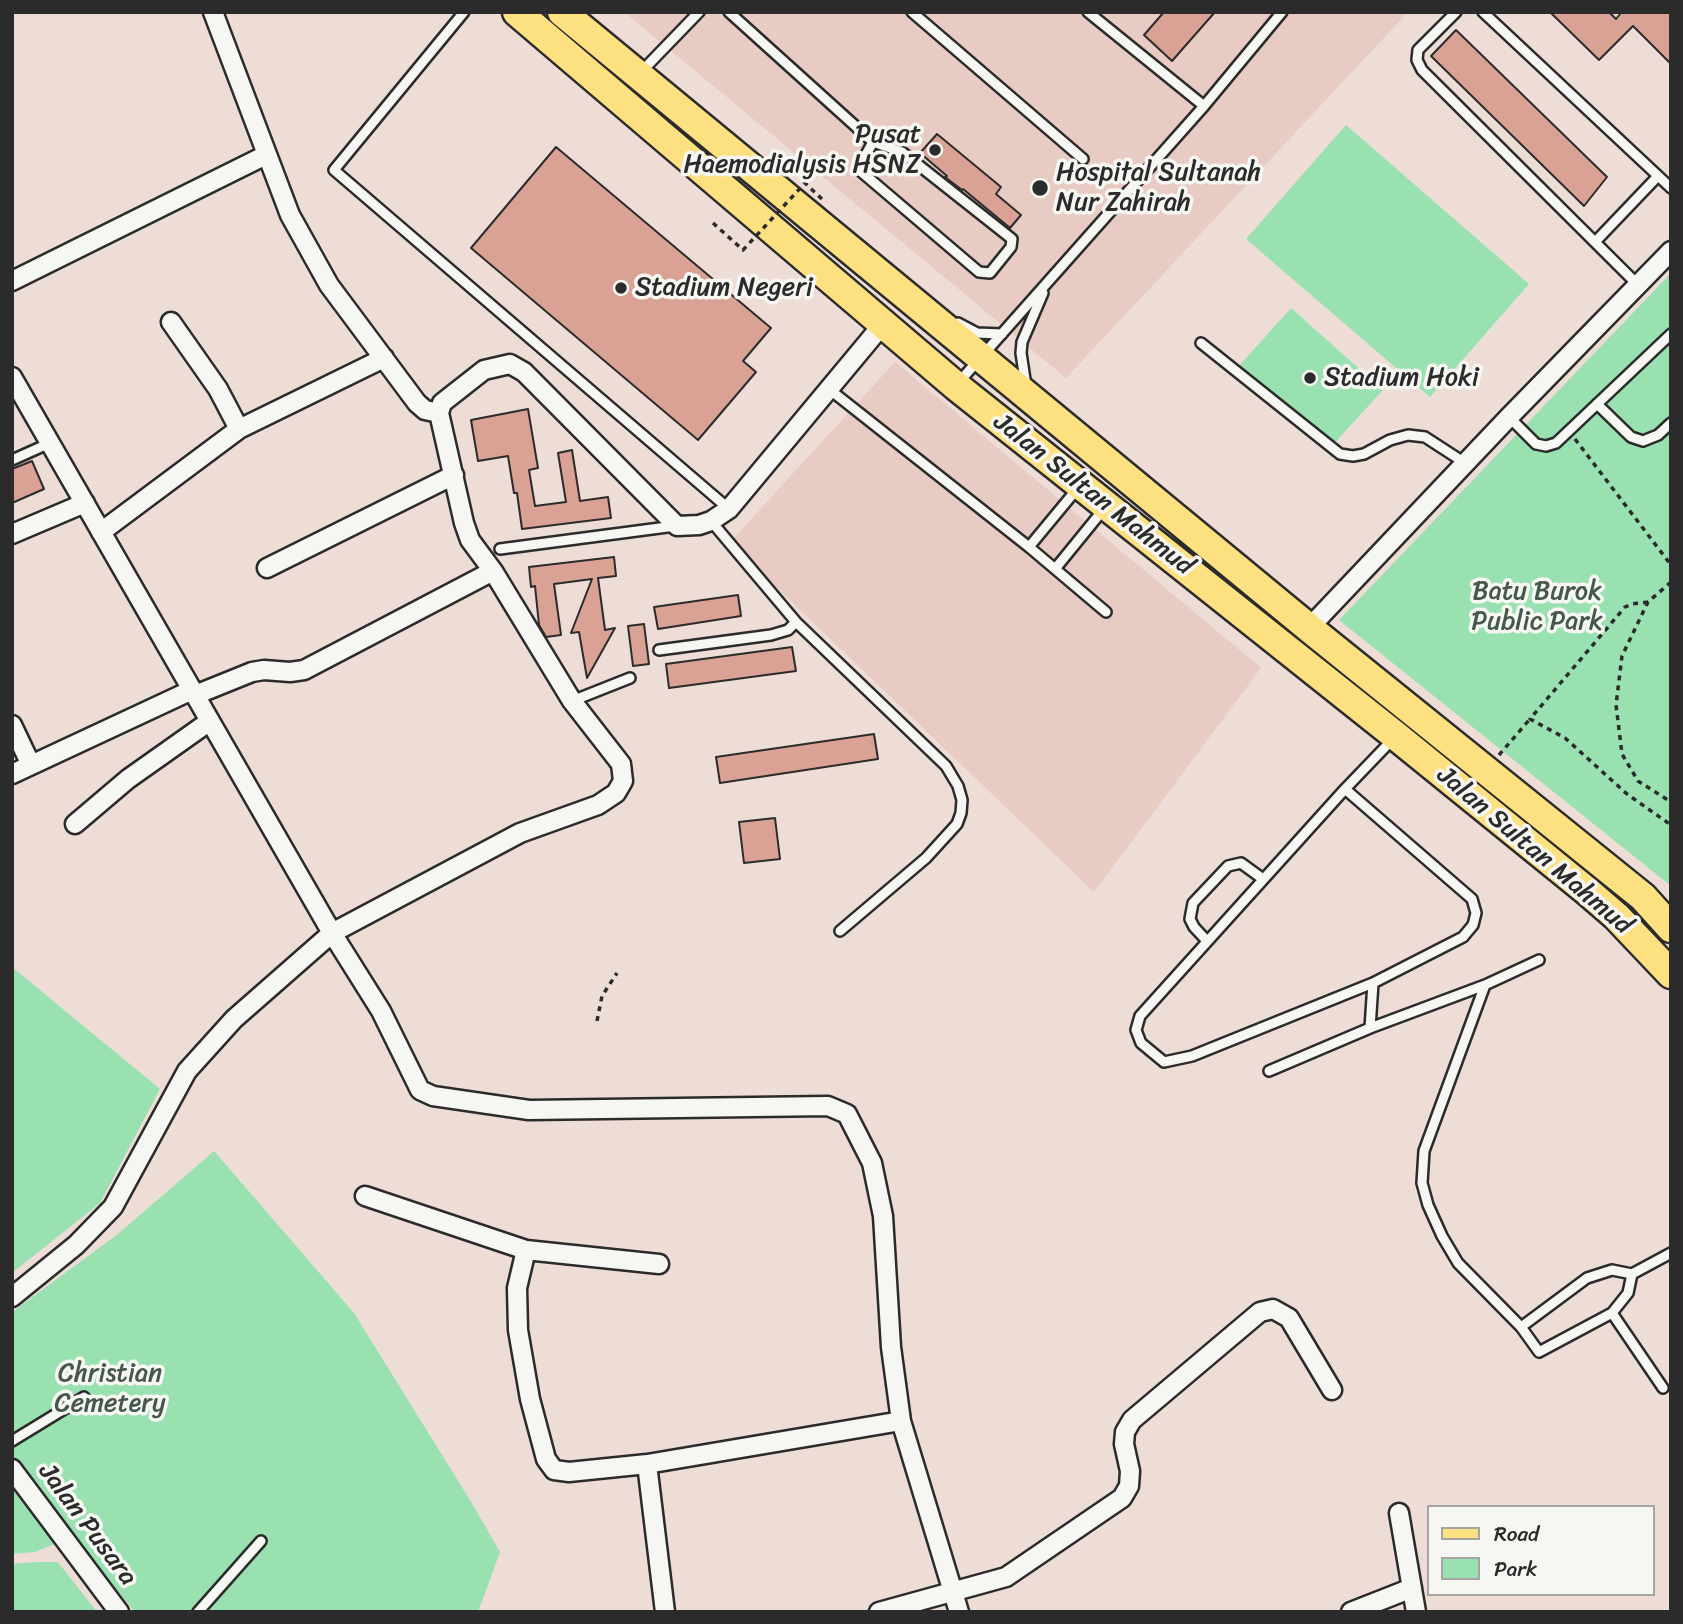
<!DOCTYPE html>
<html>
<head>
<meta charset="utf-8">
<style>
  body { margin:0 }
  #map { position:relative; width:1683px; height:1624px; overflow:hidden; background:#eeddd6; font-family:Sriracha,sans-serif }
  canvas { display:block }
  .frame { position:absolute; inset:0; border:14px solid #2b2b2b; pointer-events:none }
  .legend { position:absolute; left:1427px; top:1505px; width:228px; height:91px; box-sizing:border-box; background:#f6f6f2; border:2px solid #a5a5a2; margin:0; padding:9px 12px; list-style:none; font-size:21px; color:#2b2b2b }
  .legend li { display:flex; align-items:center; gap:14px; height:35px }
  .legend b { width:35px; border:2px solid #a5a5a2 }
</style>
</head>
<body>
<div id="map">
<canvas width="1683" height="1624"></canvas>
<div class="frame"></div>
<ul class="legend">
<li><b style="height:9px;background:#fde080"></b>Road</li>
<li><b style="height:19px;background:#99e1b0"></b>Park</li>
</ul>
</div>
<script>
const context = document.querySelector('canvas').getContext('2d');
context.lineJoin = 'round';
function paint(path, color) { context.fillStyle = color; context.fill(path, 'evenodd'); }
const poly = rows => new Path2D(rows.map(r => 'M' + r).join(''));
function strokePath(path, color, width, dash) { context.strokeStyle = color; context.lineWidth = width; context.lineCap = dash ? 'butt' : 'round'; context.setLineDash(dash || []); context.stroke(path); }
function drawText(font, color, halo, rows, align = 'center') {
  context.font = font + ' Sriracha,sans-serif'; context.lineWidth = 7; context.setLineDash([]); context.textBaseline = 'middle'; context.strokeStyle = halo; context.fillStyle = color; for (const [text, x, y, turn = 0] of rows) {
    context.save(); context.translate(x, y); context.rotate((+turn || 0) * Math.PI / 180); context.textAlign = isNaN(turn) ? turn : align; if (halo) context.strokeText(text, 0, 0); context.fillText(text, 0, 0); context.restore();
  }
}
const built = poly([
  [624,12,1408,12,1066,378],
  [895,362,1261,668,1094,892,776,587,772,590,732,540]
]);
const green = poly([
  [1346,125,1529,284,1430,397,1246,239],
  [1671,273,1671,886,1339,620],
  [1291,308,1383,390,1329,449,1238,367],
  [12,967,160,1089,100,1203,12,1273],
  [214,1151,354,1313,473,1505,500,1552,478,1612,135,1612,75,1538,12,1455,12,1312,118,1234],
  [12,1483,57,1543,35,1552,12,1554],
  [34,1562,58,1562,97,1612,12,1612,12,1564]
]);
const building = poly([
  [1164,12,1215,12,1172,61,1144,35,1164,12],
  [1550,12,1609,12,1616,19,1620,14,1619,12,1671,12,1671,64,1633,26,1599,60,1550,12],
  [1456,30,1607,177,1584,206,1431,56,1456,30],
  [937,134,1001,187,996,194,1021,215,1010,228,963,189,962,190,945,177,947,176,920,153,937,134],
  [556,147,771,328,743,361,756,372,698,440,471,248,556,147],
  [528,409,538,468,529,470,535,506,566,502,558,453,572,450,580,501,608,497,611,518,522,529,517,493,514,493,508,456,478,461,471,420,528,409],
  [32,461,44,489,12,503,12,469,32,461],
  [614,557,616,576,598,578,605,630,615,628,587,678,579,632,571,633,592,579,554,584,561,635,546,637,539,625,535,586,531,587,529,567,614,557],
  [738,595,741,616,658,629,654,607,738,595],
  [644,624,649,664,633,666,628,626,644,624],
  [792,647,796,671,669,688,666,664,792,647],
  [874,734,878,759,720,783,716,757,874,734],
  [775,818,780,859,744,863,739,822,775,818]
]);
const path = poly([
  [1575,439,1671,565],
  [1671,582,1648,602,1622,656,1616,705,1622,754,1638,781,1671,802],
  [1648,602,1632,604,1625,607,1530,719,1565,738,1627,794,1671,825],
  [1499,755,1530,719],
  [597,1021,602,996,617,973]
]);
const service = poly([
  [464,12,334,170,729,509],
  [729,12,873,142,902,152,1012,239,1011,247,990,273,979,272,858,169,873,142],
  [912,12,1083,159],
  [1088,12,1204,106],
  [1456,12,1418,50,1417,60,1422,70,1638,285],
  [1483,12,1671,188],
  [642,71,699,12],
  [1596,241,1658,176],
  [958,323,977,333,1002,334],
  [1201,343,1340,454,1353,456,1364,454,1390,440,1408,435,1425,437,1465,463],
  [959,382,1204,106,1282,12],
  [1026,386,1021,353,1022,342,1043,293],
  [829,389,1029,547,1106,612],
  [1597,404,1631,437,1643,441,1658,435,1671,423],
  [1509,417,1536,444,1546,446,1556,443,1671,334],
  [12,460,50,443],
  [711,521,796,622,946,766,958,786,962,800,961,813,957,824,926,858,840,931],
  [1029,547,1077,489],
  [500,549,675,526],
  [1055,569,1103,510],
  [659,650,771,635,788,630,796,622],
  [572,701,630,678],
  [1345,789,1472,899,1476,913,1473,925,1463,937,1373,983,1192,1056,1164,1062,1141,1043,1136,1030,1140,1016,1345,789,1393,739],
  [1207,941,1194,927,1190,919,1193,903,1228,866,1241,863,1263,879],
  [1485,985,1424,1151,1422,1183,1428,1205,1442,1236,1458,1263,1521,1327,1587,1278,1612,1270,1632,1274,1671,1253],
  [1370,1028,1373,983],
  [1269,1071,1370,1028,1485,985,1539,960],
  [1612,1313,1663,1388],
  [1521,1327,1539,1352,1612,1313,1628,1293,1632,1274],
  [12,1441,84,1397],
  [198,1612,261,1541]
]);
const minor = poly([
  [213,12,290,215,329,285,417,403,425,410,439,413],
  [12,281,266,155],
  [171,322,218,389,239,429],
  [12,377,332,933,381,1011,420,1090,433,1096,529,1110,828,1106,847,1114,872,1163,883,1216,891,1347,901,1421],
  [101,532,239,429,384,358],
  [12,534,85,503],
  [267,568,454,475],
  [1309,628,1509,417,1671,251],
  [195,695,252,672,264,670,290,672,304,670,493,571],
  [12,725,31,765],
  [12,774,192,690],
  [75,824,128,779,210,721],
  [365,1196,526,1250,659,1264],
  [526,1250,517,1288,518,1330,530,1399,546,1459,554,1470,569,1472,647,1464,901,1421,959,1612],
  [12,1297,76,1245,113,1207,187,1071,234,1019,332,933,520,833,598,805,616,793,623,781,621,764,572,701,493,571,470,540,464,523,439,413,442,403,484,370,510,364,524,372,677,526,699,525,711,521,729,509,883,324],
  [647,1464,665,1612],
  [12,1469,119,1612],
  [1399,1513,1416,1612],
  [879,1612,1006,1577,1122,1498,1129,1486,1130,1471,1124,1444,1125,1432,1132,1420,1260,1312,1273,1309,1289,1318,1332,1390],
  [1351,1612,1412,1588]
]);
const primary = poly([
  [517,12,956,386,1396,736,1587,891,1616,916,1671,974],
  [562,12,1309,628,1643,897,1671,928]
]);
const pathBridge = poly([
  [713,223,743,250,805,183,824,201]
]);
const markers = [
  [935,150,7,"#2b2b2b"],
  [1040,188,9,"#2b2b2b"],
  [621,288,7,"#2b2b2b"],
  [1310,378,7,"#2b2b2b"]
];
const poiNames = [
  ["Pusat",921,135,"right"],
  ["Haemodialysis HSNZ",921,165,"right"],
  ["Hospital Sultanah",1056,173],
  ["Nur Zahirah",1056,203],
  ["Stadium Negeri",635,288],
  ["Stadium Hoki",1324,378]
];
const streetNames = [
  ["Jalan Sultan Mahmud",1093,495,38],
  ["Jalan Sultan Mahmud",1534,851,40],
  ["Jalan Pusara",87,1525,53]
];
const parkNames = [
  ["Batu Burok",1537,592],
  ["Public Park",1537,622],
  ["Christian",110,1374],
  ["Cemetery",110,1404]
];
paint(built, '#e8cbc2');
paint(green, '#99e1b0');
paint(building, '#daa295');
strokePath(building, '#2b2b2b', 2);
strokePath(service, '#2b2b2b', 14);
strokePath(minor, '#2b2b2b', 23);
strokePath(primary, '#2b2b2b', 33);
strokePath(path, '#2b2b2b', 3.5, [5, 5]);
strokePath(service, '#f6f6f2', 9);
strokePath(minor, '#f6f6f2', 18);
strokePath(primary, '#fde080', 28);
strokePath(pathBridge, '#2b2b2b', 3.5, [5, 5]);
for (const [x, y, r, color] of markers) { const dot = new Path2D(); dot.arc(x, y, r, 0, 2 * Math.PI); context.fillStyle = color; context.fill(dot); strokePath(dot, '#f6f6f2', 2.5); }
drawText('26px', '#2b2b2b', '#f6f6f2', poiNames, 'left');
drawText('26px', '#2b2b2b', '#f6f6f2', streetNames);
drawText('26px', '#46584c', '#f6f6f2', parkNames);
</script>
</body>
</html>
